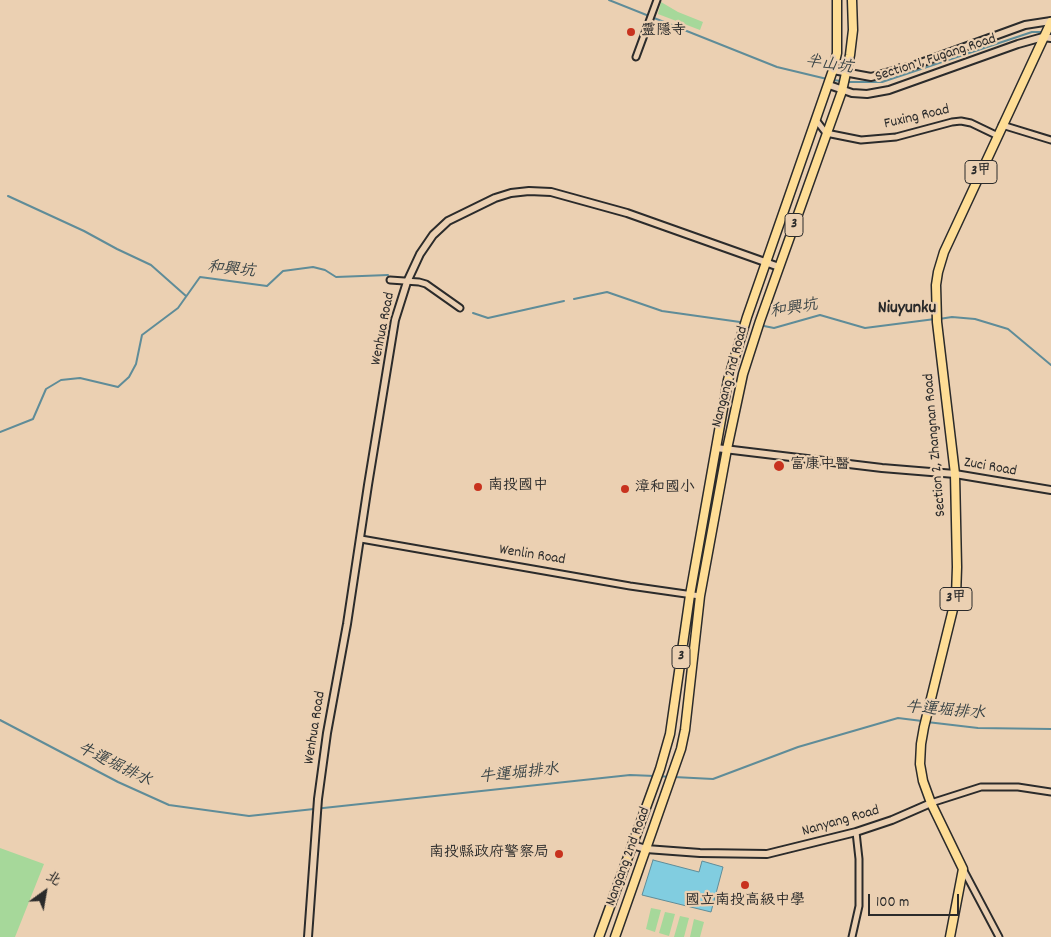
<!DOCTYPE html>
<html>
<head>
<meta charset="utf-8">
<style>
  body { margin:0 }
  #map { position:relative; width:1051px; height:937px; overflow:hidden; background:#ebd0b2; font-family:Dekko,"LXGW WenKai TC",sans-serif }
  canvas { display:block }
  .north { position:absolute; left:20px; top:867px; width:50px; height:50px; -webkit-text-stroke:4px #ebd0b2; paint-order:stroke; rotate:32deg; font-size:14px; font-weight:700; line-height:20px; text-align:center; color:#2b2b2b }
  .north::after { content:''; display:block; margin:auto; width:18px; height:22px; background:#2b2b2b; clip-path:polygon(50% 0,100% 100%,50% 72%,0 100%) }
  .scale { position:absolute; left:868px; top:894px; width:91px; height:22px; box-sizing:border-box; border:2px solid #2b2b2b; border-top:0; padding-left:6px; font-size:15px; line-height:18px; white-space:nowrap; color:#2b2b2b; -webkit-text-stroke:4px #ebd0b2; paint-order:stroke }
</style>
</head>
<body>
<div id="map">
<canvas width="1051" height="937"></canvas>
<div class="north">北</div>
<div class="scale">100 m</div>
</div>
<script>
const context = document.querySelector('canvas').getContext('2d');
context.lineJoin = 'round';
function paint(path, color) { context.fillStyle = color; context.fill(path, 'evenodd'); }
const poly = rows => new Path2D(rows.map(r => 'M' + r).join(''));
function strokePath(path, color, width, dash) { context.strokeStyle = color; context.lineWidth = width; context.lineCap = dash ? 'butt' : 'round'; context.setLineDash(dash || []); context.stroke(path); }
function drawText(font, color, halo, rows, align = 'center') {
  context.font = font + ' Dekko,"LXGW WenKai TC",sans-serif'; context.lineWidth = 4.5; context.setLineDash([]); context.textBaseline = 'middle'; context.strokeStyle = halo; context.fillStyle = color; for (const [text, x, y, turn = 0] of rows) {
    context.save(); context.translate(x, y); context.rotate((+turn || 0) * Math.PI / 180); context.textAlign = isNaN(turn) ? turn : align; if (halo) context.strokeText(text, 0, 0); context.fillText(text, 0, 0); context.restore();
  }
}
const green = poly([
  [661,2,678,12,703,22,700,30,658,14],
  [0,848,44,864,15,937,0,937],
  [651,908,661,910,655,932,646,929],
  [665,912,675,914,669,936,659,933],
  [680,916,689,918,684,937,674,937],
  [694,919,704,922,700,937,690,937]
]);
const water = poly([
  [653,860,699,872,702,861,723,867,711,912,642,895,653,860]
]);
const stream = poly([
  [609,0,777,67,827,79],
  [832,80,842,81],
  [846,82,882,82,1032,32,1043,32],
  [8,196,84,231,117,249,151,265,186,296],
  [574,299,607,292,662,311,740,322],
  [473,313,488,318,564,301],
  [939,319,952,317,975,319,1008,329,1051,365],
  [764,326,774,328,820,315,865,328,935,319],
  [0,432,33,419,46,389,61,380,80,378,118,387,129,377,136,364,142,335,178,308,200,277,267,286,283,271,313,267,325,270,336,277,388,275],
  [0,720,118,782,169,805,249,816,630,775,655,776],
  [927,722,978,728,1051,729],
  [659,776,670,777],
  [674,777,713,779,798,747,898,718,922,721]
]);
const minor = poly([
  [636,57,657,0],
  [816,120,826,133,861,140,896,137,952,122,961,121,971,123,998,136],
  [1002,125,1051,140],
  [390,280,419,282,426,284,460,308],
  [361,539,630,586,700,596],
  [931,803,981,787,1018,787,1051,792],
  [963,869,999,937],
  [852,937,859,906,859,859,856,832]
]);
const tertiary = poly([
  [833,70,871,77,915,65,1025,25,1051,21],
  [829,85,852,93,867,94,889,90,1018,44,1043,37,1051,38],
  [716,448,882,468,955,474,1051,490],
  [632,845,646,849,700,853,767,854,856,832,892,820,931,803],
  [308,937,318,799,327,733,347,624,368,485,395,320,407,282,420,254,433,235,448,221,495,198,511,193,529,191,551,192,627,213,779,267]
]);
const primary = poly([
  [599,937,660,769,670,734,690,595,728,380,747,317,833,70,837,53,837,0],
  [615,937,681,749,685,730,700,596,727,449,743,374,760,321,842,91,850,55,853,30,852,0],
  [950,937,963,869,931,803,923,781,920,764,921,744,924,727,956,597,957,567,955,474,937,322,936,285,938,272,944,252,1051,22]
]);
const markers = [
  [631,32,5,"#c8321e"],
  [779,466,6,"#c8321e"],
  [478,487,5,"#c8321e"],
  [625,489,5,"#c8321e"],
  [559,854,5,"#c8321e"],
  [745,885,5,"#c8321e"]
];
const shields = [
  [981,172,32],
  [794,225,18],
  [956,599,32],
  [681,657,18]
];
const shieldNames = [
  ["3甲",981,172],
  ["3",794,225],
  ["3甲",956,599],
  ["3",681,657]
];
const poiNames = [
  ["靈隱寺",641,32],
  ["富康中醫",790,466],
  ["南投國中",488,487],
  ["漳和國小",635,489],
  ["南投縣政府警察局",549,854,"right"],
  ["國立南投高級中學",745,902,"center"]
];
const streetNames = [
  ["Section 1, Fugang Road",936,59,-18],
  ["Fuxing Road",917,118,-13],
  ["Wenhua Road",384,329,-79],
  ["Nangang 2nd Road",731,377,-75],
  ["Section 2, Zhangnan Road",936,445,-95],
  ["Zuci Road",990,468,10],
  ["Wenlin Road",532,556,9],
  ["Wenhua Road",316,728,-81],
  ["Nanyang Road",841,822,-16],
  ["Nangang 2nd Road",629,857,-70]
];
const waterNames = [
  ["半山坑",829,66,9],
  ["和興坑",231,271,6],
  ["和興坑",794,310,-9],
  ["牛運堀排水",945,712,5],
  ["牛運堀排水",114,766,26],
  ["牛運堀排水",519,775,-6]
];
const quarterNames = [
  ["Niuyunku",907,310]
];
paint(green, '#a6d89a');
paint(water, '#81cde0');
strokePath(water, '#5f8c98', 1);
strokePath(stream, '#5f8c98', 2);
strokePath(minor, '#2b2b2b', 9);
strokePath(tertiary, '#2b2b2b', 10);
strokePath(primary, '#2b2b2b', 11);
strokePath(minor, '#ebd0b2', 5);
strokePath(tertiary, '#ebd0b2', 6);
strokePath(primary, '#fedd96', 8);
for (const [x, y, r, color] of markers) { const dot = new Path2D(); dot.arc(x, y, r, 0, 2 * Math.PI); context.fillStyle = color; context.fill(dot); strokePath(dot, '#ebd0b2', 2); }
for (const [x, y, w] of shields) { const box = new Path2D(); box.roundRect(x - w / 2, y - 11.5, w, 23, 4); context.fillStyle = '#ebd0b2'; context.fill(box); strokePath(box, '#2b2b2b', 1); }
drawText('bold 14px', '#2b2b2b', null, shieldNames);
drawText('15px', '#2b2b2b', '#ebd0b2', poiNames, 'left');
drawText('15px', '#2b2b2b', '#ebd0b2', streetNames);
drawText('italic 16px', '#384346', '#ebd0b2', waterNames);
drawText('bold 18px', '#2b2b2b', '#ebd0b2', quarterNames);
</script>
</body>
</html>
